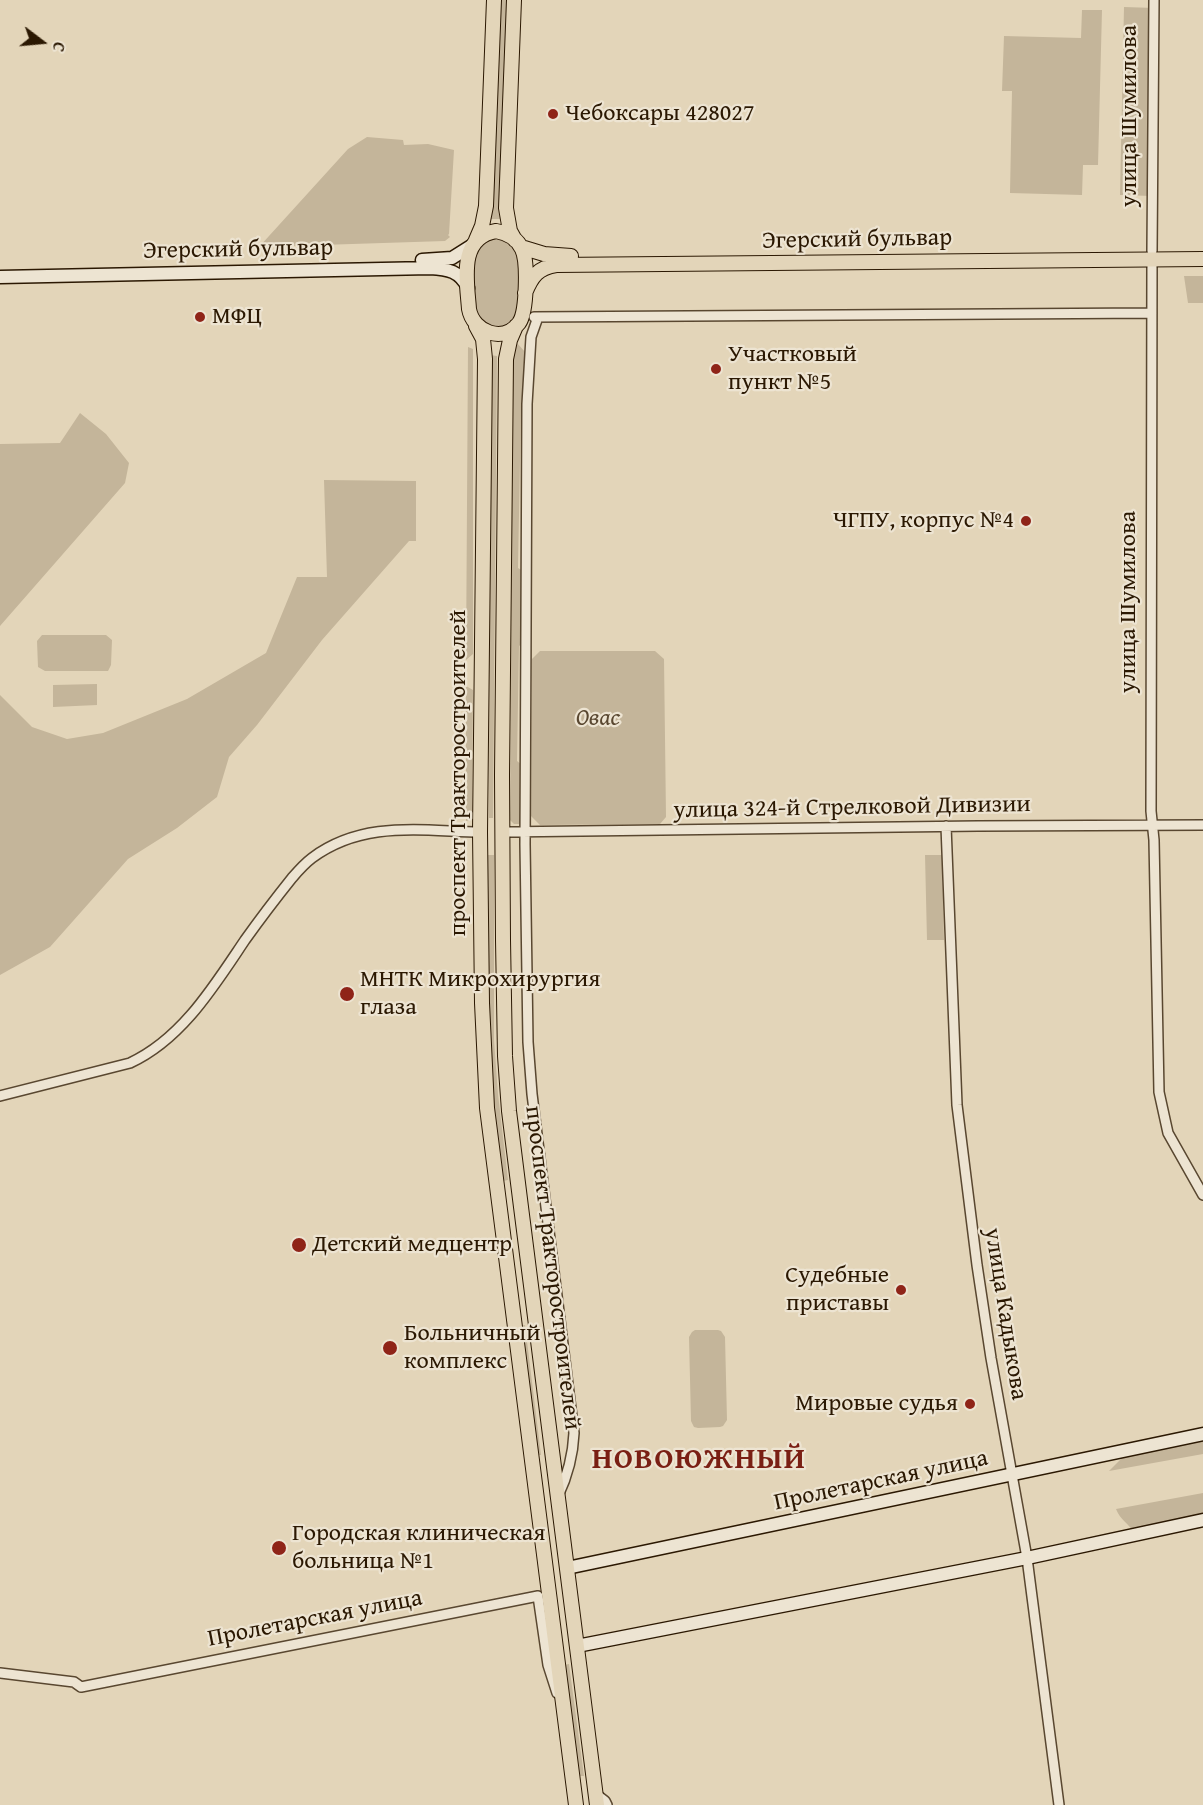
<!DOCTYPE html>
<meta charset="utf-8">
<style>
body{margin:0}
#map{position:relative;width:1203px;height:1805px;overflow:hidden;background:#e3d5b9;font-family:"Gentium Book Plus",serif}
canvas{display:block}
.north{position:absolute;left:12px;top:12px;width:60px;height:60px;-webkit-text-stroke:4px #ede4d2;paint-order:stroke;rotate:106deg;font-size:16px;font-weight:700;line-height:24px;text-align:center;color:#2b1802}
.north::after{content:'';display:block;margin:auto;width:21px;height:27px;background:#2b1802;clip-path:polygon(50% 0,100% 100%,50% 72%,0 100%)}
</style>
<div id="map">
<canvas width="1203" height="1805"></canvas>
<div class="north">С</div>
</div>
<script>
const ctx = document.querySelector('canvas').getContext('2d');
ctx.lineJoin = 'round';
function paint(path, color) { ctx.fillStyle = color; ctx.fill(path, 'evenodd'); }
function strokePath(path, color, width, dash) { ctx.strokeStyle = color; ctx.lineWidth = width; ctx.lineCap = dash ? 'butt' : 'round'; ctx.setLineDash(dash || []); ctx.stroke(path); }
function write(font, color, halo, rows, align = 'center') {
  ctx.font = font + ' "Gentium Book Plus",serif'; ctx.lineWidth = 4.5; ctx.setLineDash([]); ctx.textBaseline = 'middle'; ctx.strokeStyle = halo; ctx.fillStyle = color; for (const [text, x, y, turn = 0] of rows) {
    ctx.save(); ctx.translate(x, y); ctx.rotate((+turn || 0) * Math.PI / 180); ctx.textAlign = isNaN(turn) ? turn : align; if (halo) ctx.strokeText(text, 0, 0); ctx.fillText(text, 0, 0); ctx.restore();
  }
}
const green = new Path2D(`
 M499,0h9l-8,219h-9z
 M1124,7l30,1 -2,188 -32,-1z
 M1082,10h20l-4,155h-15l-1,30 -72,-2 2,-102h-10l2,-55 77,2z
 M367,137l36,3 1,5 24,-1 26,6 -5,84 -1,1 2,2 -5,4 -186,6 89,-98z
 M496,237l14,5 10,15 -1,55 -6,10 -14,7 -19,-6 -7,-15 1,-59 4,-5z
 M1184,276h19v27h-15z
 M517,343l9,10 -2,51 -3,3 -3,161 5,3v72l-4,3 -2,115 5,4v55l-3,4h-5l-4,-4 3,-464z
 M468,347l5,2v305l-7,6z
 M490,355l7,1 -4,462h-4z
 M80,413l26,21 23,29 -4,20 -125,143v-182l60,-1z
 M324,480l92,1v60h-7l-87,99 -65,85 -28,32 -12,40 -40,31 -49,31 -78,88 -50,28v-280l32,32 35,12 36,-6 84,-34 79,-46 31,-76h30z
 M42,635h64l6,5 -1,25 -3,6h-63l-7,-4 -1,-26z
 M540,651h115l9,8 2,158 -6,7 -120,1 -9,-9 1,-157z
 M97,684v21l-44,2v-22z
 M466,686l7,4 -1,130 -6,1z
 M488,855h6v185l4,54 10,86 -5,1 -11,-87 -3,-54z
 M925,855h17l2,85h-17z
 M525,1325l16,130h-4l-17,-129z
 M695,1330h23l3,1 4,6 2,83 -4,6 -3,1 -22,1 -4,-1 -3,-6 -2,-84 3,-5z
 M1203,1434v20l-94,17 22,-22z
 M1203,1493v27l-68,15c-5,-11 -15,-15 -19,-26z
 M569,1664l15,112h-5l-15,-111z`);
const street = new Path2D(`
 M1152,251l2,-251
 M1152,260l-1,551 3,29 5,252 9,41 35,62
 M534,317l618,-4
 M538,317l-7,20 -4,67 -2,440 3,198 4,52 42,339c-1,23 -6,42 -16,63
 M946,826l11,279 20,160 14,93 36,200 32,247
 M502,832l476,-6 225,-1
 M0,1096l130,-33c52,-24 84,-77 115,-123 15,-21 31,-42 47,-62 6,-7 12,-14 20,-20 51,-38 109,-27 168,-26
 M538,1596l10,69 9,28
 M0,1673l74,9 7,5 457,-91
 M596,1794l9,7 2,4`);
const secondary = new Path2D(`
 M422,260l30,-2 19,-12
 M0,277l430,-9c18,1 30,3 38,20
 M567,1568l636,-134
 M577,1646l450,-88 176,-38`);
const primary = new Path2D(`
 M514,0l-8,208 4,23 5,9
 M496,231c11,2 21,7 26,18 6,12 5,63 -3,74 -16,21 -46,9 -50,-14 -2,-28 -11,-72 27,-78z
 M476,240l6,-14 4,-20 8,-206
 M521,247l23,7 27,2
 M525,293c7,-17 13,-25 31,-28l647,-6
 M476,326l7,13 2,20 -5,473 2,171 5,105 89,697
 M516,326l-6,14 -4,19 -4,416 1,165 2,116 4,55 12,96 76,598`);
const markers = [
 [553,114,6,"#8f2418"],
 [200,317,6,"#8f2418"],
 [716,369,6,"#8f2418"],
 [1026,521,6,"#8f2418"],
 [347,994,8,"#8f2418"],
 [299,1245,8,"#8f2418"],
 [901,1290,6,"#8f2418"],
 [390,1348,8,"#8f2418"],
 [970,1404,6,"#8f2418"],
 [279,1548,8,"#8f2418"]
];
const poiNames = [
 ["Чебоксары 428027",565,114],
 ["МФЦ",212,317],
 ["Участковый",728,355],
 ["пункт №5",728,383],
 ["ЧГПУ, корпус №4",1014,521,"right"],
 ["МНТК Микрохирургия",360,980],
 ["глаза",360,1008],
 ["Детский медцентр",312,1245],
 ["Судебные",889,1276,"right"],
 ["приставы",889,1304,"right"],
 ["Больничный",404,1334],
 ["комплекс",404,1362],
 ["Мировые судья",958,1404,"right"],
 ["Городская клиническая",292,1534],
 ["больница №1",292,1562]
];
const streetNames = [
 ["улица Шумилова",1130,116,-90],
 ["Эгерский бульвар",857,240,-1],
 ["Эгерский бульвар",238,250,-1],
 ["улица Шумилова",1129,602,-90],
 ["проспект Тракторостроителей",459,773,-90],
 ["улица 324-й Стрелковой Дивизии",852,808,-1],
 ["проспект Тракторостроителей",552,1268,83],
 ["улица Кадыкова",1005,1314,81],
 ["Пролетарская улица",881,1481,-12],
 ["Пролетарская улица",315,1619,-11]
];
const parkNames = [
 ["Овас",598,719]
];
const districtNames = [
 ["НОВОЮЖНЫЙ",699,1460]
];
paint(green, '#c4b59a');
strokePath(street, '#594730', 12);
strokePath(secondary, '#2b1802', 15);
strokePath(primary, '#2b1802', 16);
strokePath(street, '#ede4d2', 9);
strokePath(secondary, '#ede4d2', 12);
strokePath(primary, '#e3d5b9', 14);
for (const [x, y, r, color] of markers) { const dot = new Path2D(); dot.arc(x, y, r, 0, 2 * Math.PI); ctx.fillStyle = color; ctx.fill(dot); strokePath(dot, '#ede4d2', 2); }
write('24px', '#2b1802', '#ede4d2', poiNames, 'left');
write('24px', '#2b1802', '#ede4d2', streetNames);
write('italic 24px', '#594730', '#ede4d2', parkNames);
ctx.letterSpacing = '1.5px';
write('bold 30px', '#7a1f14', '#ede4d2', districtNames);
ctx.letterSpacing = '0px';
</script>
